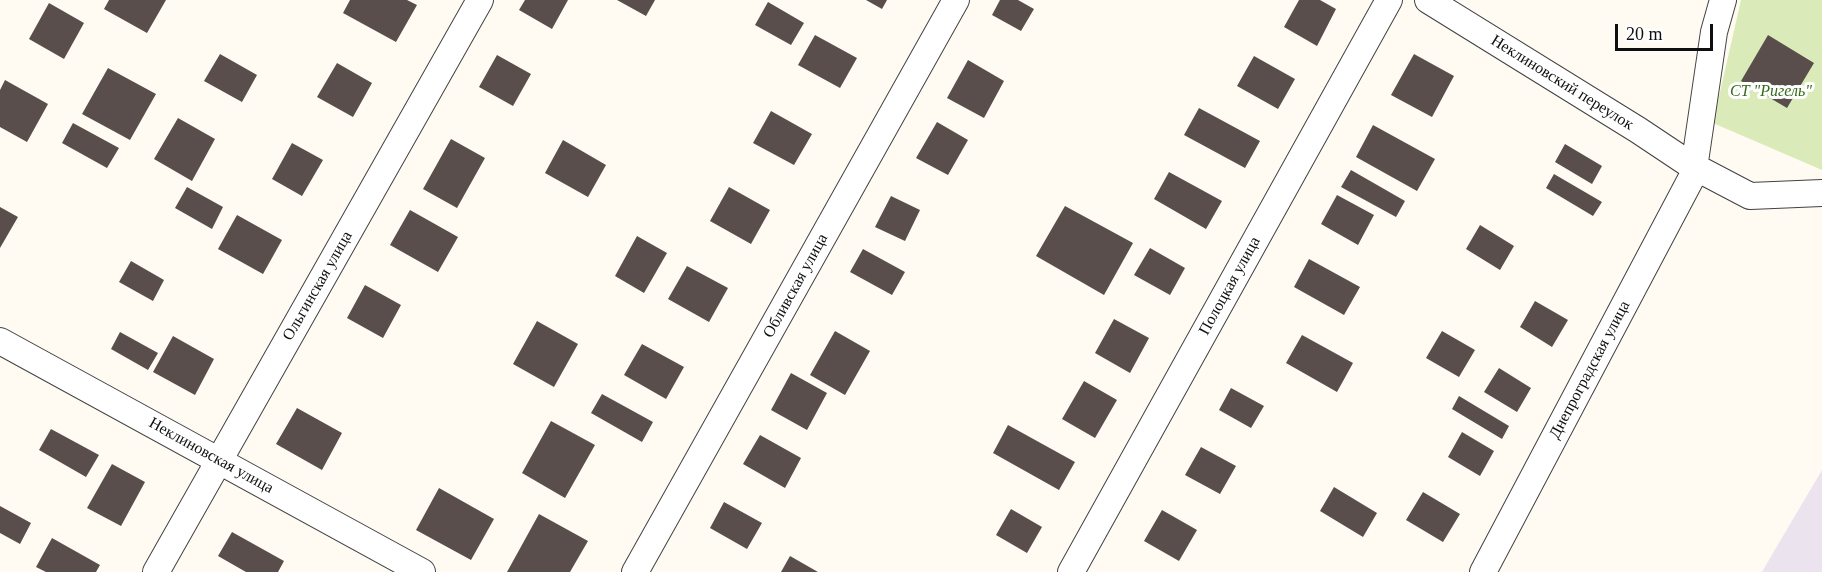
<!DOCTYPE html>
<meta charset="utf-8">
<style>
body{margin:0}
#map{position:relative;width:1822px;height:572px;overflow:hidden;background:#fffaf2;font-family:Georgia,serif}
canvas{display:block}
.scale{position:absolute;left:1615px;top:24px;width:98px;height:27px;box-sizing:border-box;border:3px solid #0f0f0f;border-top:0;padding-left:8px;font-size:18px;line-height:21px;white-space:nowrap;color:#0f0f0f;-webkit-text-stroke:4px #fff;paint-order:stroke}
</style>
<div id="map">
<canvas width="1822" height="572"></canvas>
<div class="scale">20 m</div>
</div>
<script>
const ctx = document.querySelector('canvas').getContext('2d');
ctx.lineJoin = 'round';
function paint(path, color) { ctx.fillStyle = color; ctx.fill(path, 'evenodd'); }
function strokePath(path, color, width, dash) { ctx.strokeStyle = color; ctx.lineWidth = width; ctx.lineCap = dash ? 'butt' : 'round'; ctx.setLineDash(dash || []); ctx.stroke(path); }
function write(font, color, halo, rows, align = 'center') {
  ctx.font = font + ' Georgia,serif'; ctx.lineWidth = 6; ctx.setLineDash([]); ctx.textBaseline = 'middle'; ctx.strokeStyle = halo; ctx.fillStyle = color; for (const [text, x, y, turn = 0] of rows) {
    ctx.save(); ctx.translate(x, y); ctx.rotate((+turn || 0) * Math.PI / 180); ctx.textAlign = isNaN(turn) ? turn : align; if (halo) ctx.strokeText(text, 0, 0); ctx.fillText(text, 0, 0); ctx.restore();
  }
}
const industrial = new Path2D(`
 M1822,470v102h-60l11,-19z`);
const green = new Path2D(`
 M1741,0h81v170l-109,-47z`);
const building = new Path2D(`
 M109,0h57l-19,33 -43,-24z
 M350,0h57l10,5 -21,37 -53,-29z
 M525,0h43l-16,29 -33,-19z
 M617,0h38l-9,16z
 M866,0h21l-5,9z
 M1000,0h18l16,9 -13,22 -29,-16z
 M1299,0h21l16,9 -19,37 -33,-19z
 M768,2l36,21 -13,22 -36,-20z
 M49,3l35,20 -20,36 -35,-20z
 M815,35l42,23 -17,30 -42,-23z
 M1768,35l46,28 -27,45 -46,-27z
 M220,54l37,21 -15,27 -38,-21z
 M1414,54l40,22 -22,41 -41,-22z
 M497,55l34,19 -18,32 -34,-19z
 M1254,56l41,23 -17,30 -41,-23z
 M968,60l36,21 -20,37 -37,-20z
 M337,63l35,20 -19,34 -36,-20z
 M108,68l48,26 -26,46 -48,-26z
 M5,80l43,24 -21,38 -27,-15v-37z
 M1199,108l61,33 -15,27 -61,-33z
 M771,111l41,23 -18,31 -41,-22z
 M178,118l37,21 -23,42 -38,-22z
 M937,122l31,18 -20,35 -32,-17z
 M73,123l46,25 -12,20 -45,-25z
 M1373,125l62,34 -18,32 -61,-34z
 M451,139l34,19 -28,50 -34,-19z
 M563,140l43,25 -18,32 -43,-24z
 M292,143l31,17 -21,36 -30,-17z
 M1565,144l37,22 -10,18 -37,-22z
 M1351,170l54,31 -9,16 -55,-30z
 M1169,172l53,29 -16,28 -52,-30z
 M1554,174l48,28 -9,14 -47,-28z
 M187,187l36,20 -11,22 -37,-21z
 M729,187l41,23 -19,34 -41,-23z
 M1337,195l37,20 -16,30 -37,-21z
 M891,196l29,14 -15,31 -30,-14z
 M1065,206l68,37 -29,52 -68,-39z
 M0,207l18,10 -18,31z
 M410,210l48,27 -20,35 -48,-27z
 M237,215l45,25 -19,34 -45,-25z
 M1480,225l34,21 -14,24 -34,-21z
 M637,236l30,17 -23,40 -29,-17z
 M1150,248l35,20 -15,27 -36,-20z
 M863,249l42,23 -13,23 -42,-23z
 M1309,259l51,28 -16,28 -50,-28z
 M131,261l33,19 -11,21 -34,-19z
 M687,266l41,22 -19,34 -41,-23z
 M365,285l36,20 -18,33 -36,-20z
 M1535,301l33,19 -16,27 -32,-20z
 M1114,319l35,19 -19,35 -35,-20z
 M537,321l41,23 -24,43 -41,-23z
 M835,331l35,20 -25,44 -35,-20z
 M1442,331l33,19 -16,27 -33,-19z
 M120,332l38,21 -10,17 -37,-21z
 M1302,335l51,28 -16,29 -51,-29z
 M173,336l41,23 -19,36 -42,-23z
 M642,344l42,23 -18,32 -42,-24z
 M1499,368l32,20 -14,24 -33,-20z
 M791,373l36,20 -20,37 -36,-20z
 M1084,381l33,19 -22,38 -33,-19z
 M1231,388l33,18 -13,22 -32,-18z
 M602,394l51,28 -11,20 -51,-29z
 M1459,396l50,30 -7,13 -50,-30z
 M297,408l45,25 -20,37 -46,-26z
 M551,421l44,24 -30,53 -43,-25z
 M1008,425l67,37 -16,28 -66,-37z
 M51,429l48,26 -13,22 -47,-27z
 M1462,432l32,19 -14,25 -32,-19z
 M760,435l41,23 -16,30 -42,-24z
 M1201,447l35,19 -16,28 -35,-19z
 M112,464l33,18 -24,44 -34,-18z
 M1334,487l43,26 -14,24 -43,-26z
 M439,488l55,31 -23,41 -55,-30z
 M1423,492l37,22 -17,28 -37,-22z
 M724,502l38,21 -15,26 -37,-21z
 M0,506l31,17 -11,21 -20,-11z
 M1011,509l31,18 -15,26 -31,-18z
 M1162,510l35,20 -18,31 -35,-20z
 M539,514l49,27 -18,31h-63z
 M232,532l52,29 -6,11h-32l-28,-16z
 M52,538l48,27 -4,7h-50l-10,-5z
 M790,556l28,16h-37z`);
const street = new Path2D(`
 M1428,0l210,130 51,34 61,32 72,-3
 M0,341l422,231
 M156,572l324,-572
 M635,572l321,-572
 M1071,572l318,-572
 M1483,572l210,-397 21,-143 9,-32`);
const streetNames = [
 ["Неклиновский переулок",1562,83,32],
 ["Ольгинская улица",318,286,-60],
 ["Обливская улица",796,286,-61],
 ["Полоцкая улица",1230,286,-61],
 ["Днепроградская улица",1590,370,-62],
 ["Неклиновская улица",211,456,29]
];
const parkNames = [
 ["СТ \"Ригель\"",1771,92]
];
paint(industrial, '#ebe4ee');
paint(green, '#daebb9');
paint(building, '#594e4b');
strokePath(street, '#424242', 28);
strokePath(street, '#fff', 26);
write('16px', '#0f0f0f', '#fff', streetNames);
write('italic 16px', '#376a1c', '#fff', parkNames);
</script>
